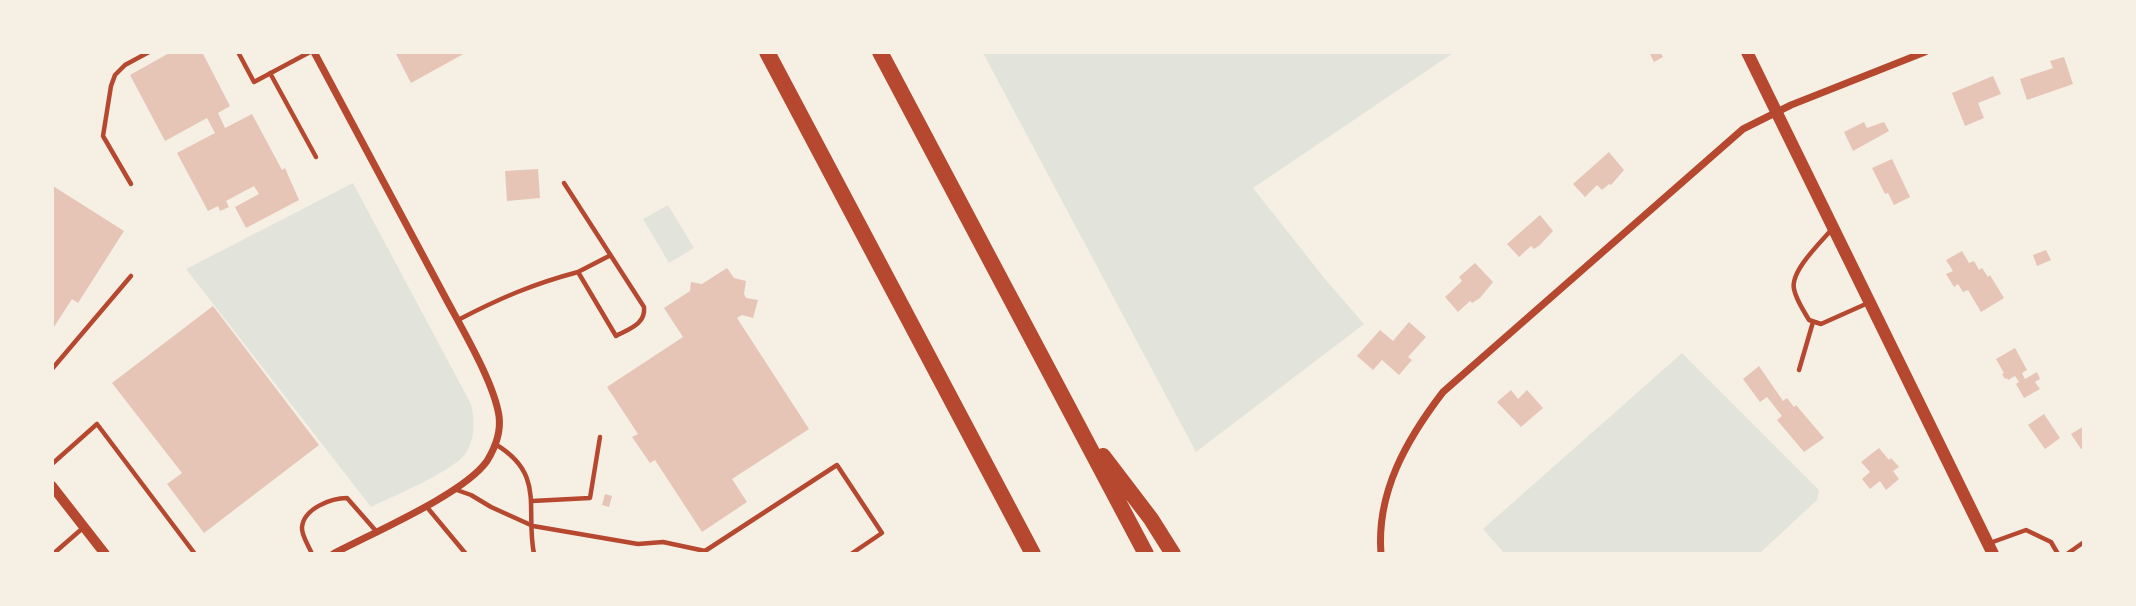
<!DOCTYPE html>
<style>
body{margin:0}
#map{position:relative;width:2136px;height:606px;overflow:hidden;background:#f6efe4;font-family:Arial,sans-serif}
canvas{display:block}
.frame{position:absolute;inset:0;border:54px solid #f6efe4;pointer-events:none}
</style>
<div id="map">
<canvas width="2136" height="606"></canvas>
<div class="frame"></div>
</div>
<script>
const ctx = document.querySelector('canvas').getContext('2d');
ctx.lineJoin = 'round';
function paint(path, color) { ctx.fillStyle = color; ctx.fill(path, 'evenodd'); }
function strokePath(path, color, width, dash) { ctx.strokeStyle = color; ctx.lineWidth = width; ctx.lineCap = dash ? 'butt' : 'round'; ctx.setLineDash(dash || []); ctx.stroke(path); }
const green = new Path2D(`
 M983,53h470l-200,135 72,91 39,45 -168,128z
 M353,183l118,221c4,16 4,35 -5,49 -12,18 -73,43 -95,54l-185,-238z
 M668,205l26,43 -25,15 -26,-44z
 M1682,353l137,137 -2,10 -57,53h-256l-21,-24z`);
const building = new Path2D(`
 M171,52h31l28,54 -12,7 7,15 27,-14 30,56 3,-2 14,32 -53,28 -11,-21 24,-13 -5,-8 -28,15 3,6 -9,4 -2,-5 -10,5 -31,-58 38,-20 -8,-15 -42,23 -35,-66z
 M395,52h72l-56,31z
 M1649,52h11l3,5 -9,5z
 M2064,57l9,27 -46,16 -7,-21 33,-11 -3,-7z
 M1993,76l8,18 -23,9 6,15 -19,8 -13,-33z
 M1864,122l3,6 17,-6 5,9 -36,20 -9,-19z
 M1609,152l15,18 -13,15 -2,-1 -7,6 -5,-5 -12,12 -12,-13z
 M1892,159l18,38 -16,8 -6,-12 -3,1 -13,-26z
 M538,169l2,29 -33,3 -2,-30z
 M53,186l71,45 -46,72 -6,-4 -20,31z
 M1540,215l13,16 -13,14 -6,4 -3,-3 -12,11 -12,-13z
 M2046,250l5,10 -14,6 -4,-11z
 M1962,251l7,12 5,-2 5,9 3,-2 6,9 2,-2 14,23 -23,14 -13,-22 -5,2 -5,-8 -4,3 -8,-13 7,-3 -7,-11z
 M1475,263l18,19 -13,16 -8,5 -2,-2 -12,11 -13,-15 17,-16 -3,-4z
 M727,268l7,10 12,3 -2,13 2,4 12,2 -5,18 -11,-3 -5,3 72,111 -77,50 15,23 -45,30 -47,-72 -5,3 -18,-26 6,-3 -31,-47 76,-50 -19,-29 26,-17 1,-9 11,2z
 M213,306l106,139 -115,88 -37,-49 15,-11 -70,-90z
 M1409,322l17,15 -18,20 4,3 -13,15 -17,-15 -9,10 -16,-14 23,-26 13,11z
 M2015,348l12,22 -5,3 3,6 12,-7 3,7 -5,3 5,7 -16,9 -8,-14 3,-2 -4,-6 -7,4 -1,-2 -2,1 -3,-5 2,-1 -8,-14z
 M1759,366l24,35 4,-3 7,9 2,-2 28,33 -20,14 -27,-32 5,-4 -15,-19 -7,5 -17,-23z
 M1511,390l7,9 9,-9 16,18 -22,19 -24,-25z
 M2044,414l16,24 -15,11 -17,-24z
 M2084,426v22l-3,1 -10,-15z
 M1879,448l10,12 2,-2 8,9 -6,4 6,8 -13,11 -6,-9 -10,8 -8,-10 8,-7 -9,-10z
 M605,494l7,2 -3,11 -7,-2z`);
const service = new Path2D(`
 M238,52l16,30 56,-30
 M270,73l46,84
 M131,184l-28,-48 8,-50 4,-11 10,-10 24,-13
 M1833,228c-12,14 -43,43 -39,61 2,11 10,22 15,31l12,4 47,-21
 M578,272l31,-16
 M458,320c42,-22 75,-36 120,-48l38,64c13,-7 30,-12 28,-29l-80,-124
 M52,369l79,-93
 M1799,370l14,-48
 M495,444c51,30 30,64 39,110
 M52,464l45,-40 98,130
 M454,489l17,6 20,12 42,19 105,18 25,-2 42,9 132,-86 45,68 -31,21
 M532,501l58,-3 10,-61
 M426,506l40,48
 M1990,543l36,-13 25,12 7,12
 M53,554l31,-27
 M312,554c-3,-8 -11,-19 -10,-27 2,-19 30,-29 45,-29l29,33
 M2067,554l17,-12`);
const minor = new Path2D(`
 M314,52c44,81 87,162 130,243 17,32 50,87 55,121 2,15 -4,32 -12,45 -23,33 -115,72 -154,93
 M1381,554c-5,-62 26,-115 62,-162l300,-263 48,-24 134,-53`);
const tertiary = new Path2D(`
 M52,486l53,68`);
const secondary = new Path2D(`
 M1747,52l246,502`);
const motorway = new Path2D(`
 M767,52l266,502
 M880,52l266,502
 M1103,456l48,63 22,35`);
paint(green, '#e2e4dc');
paint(building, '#e6c5b7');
strokePath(service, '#b5482f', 4.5);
strokePath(minor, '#b5482f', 7);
strokePath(tertiary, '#b5482f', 10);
strokePath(secondary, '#b5482f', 12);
strokePath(motorway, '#b5482f', 16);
</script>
